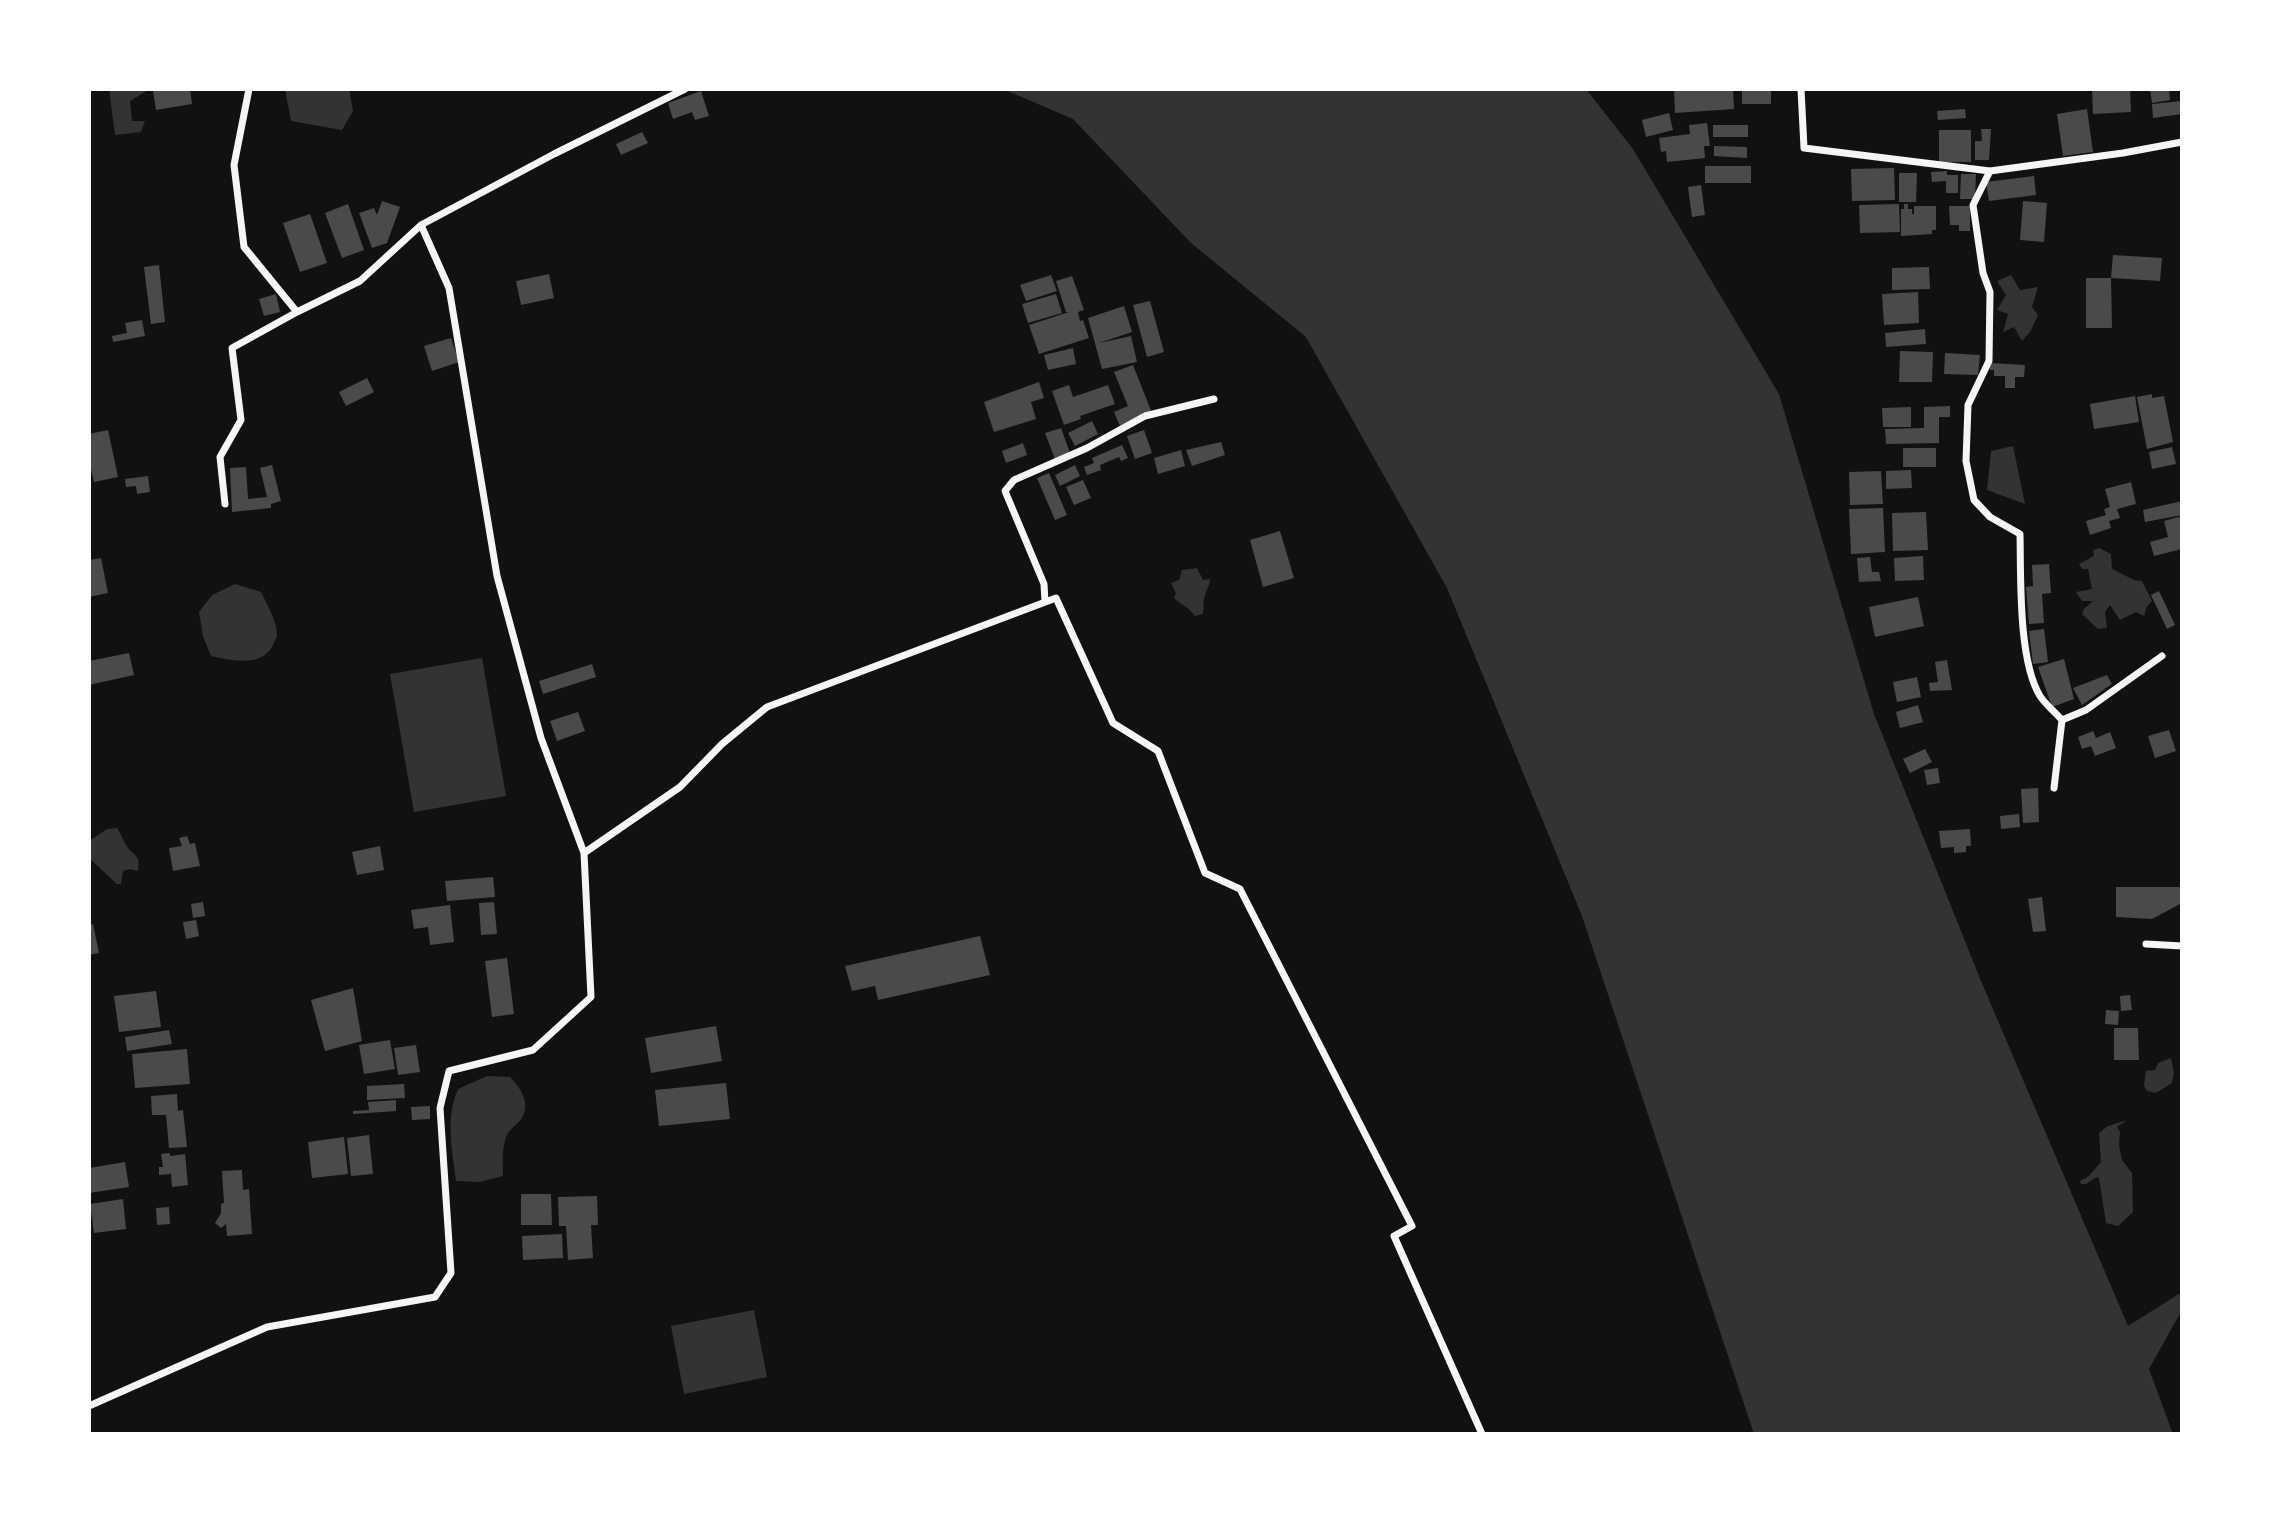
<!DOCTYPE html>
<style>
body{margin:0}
#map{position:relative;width:2271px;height:1523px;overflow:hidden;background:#111;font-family:Raleway,sans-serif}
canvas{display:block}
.frame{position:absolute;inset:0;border:91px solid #fff;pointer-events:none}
</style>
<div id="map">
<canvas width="2271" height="1523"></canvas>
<div class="frame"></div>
</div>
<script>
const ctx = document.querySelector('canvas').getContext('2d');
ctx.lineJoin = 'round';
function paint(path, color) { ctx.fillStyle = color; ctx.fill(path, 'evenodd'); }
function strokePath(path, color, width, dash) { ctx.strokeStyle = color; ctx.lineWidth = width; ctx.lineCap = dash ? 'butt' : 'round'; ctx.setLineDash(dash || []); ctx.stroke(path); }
const water = new Path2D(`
 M109,89h36v3l-15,9 2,20h13l-4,11 -26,3z
 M285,89h64l4,22 -11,19 -51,-9z
 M1003,89h583l47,60 146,245 95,320 107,267 147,345 54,-34v18l-33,59 24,65h-419l-172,-518 -135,-328 -141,-251 -115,-94 -118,-124z
 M2011,275l9,15 18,-3 -6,20 6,8 -8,17 -8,9 -8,-14 -11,5 5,-18 -11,-4 9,-15 -9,-14z
 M2013,446l12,58 -38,-14 4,-39z
 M2099,548l12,6 1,15 22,11 8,1 10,20 -5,5 -3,10 -8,-4 -16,8 -10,-15 -5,7 2,16 -9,1 -16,-15 2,-5 9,-8h-11l-6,-9 16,-3 -4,-20h-6l-3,-5 15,-8 -1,-6z
 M1197,568l6,12 7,-1c0,7 -5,13 -6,20 -1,5 0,10 -1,15l-8,2c-9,-12 -12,-9 -21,-18l2,-5 -5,-10 8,-3 3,-10z
 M235,584l26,8c5,10 17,32 16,43 0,3 -3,7 -4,10 -11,23 -43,15 -62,11l-8,-20 -4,-24 13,-17z
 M482,658l24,138 -92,16 -24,-138z
 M117,828c4,6 6,12 9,17 7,12 15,8 12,26l-8,-2 -7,2 -2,13h-4l-28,-26v-17l18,-12z
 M2171,1058l3,14 -2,11 -16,10 -9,-2 -3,-5 2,-15 9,-1 3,-7z
 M487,1076l23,1c10,10 20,25 13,39 -3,7 -11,11 -15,17 -7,13 -5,29 -5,43l-24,6 -23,-1c-4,-32 -11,-62 2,-92z
 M2127,1120l-10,7 3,5 -1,14 3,14 10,13 1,39 -15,14 -12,-3 -7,-45 -2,-1 -11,7h-5l-1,-3 9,-5 12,-14 -2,-29 9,-7z
 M754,1310l13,67 -83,17 -13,-68z`);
const building = new Path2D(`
 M163,89h27l2,15 -36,6 -3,-19z
 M1674,89h59l1,20 -59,4z
 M1742,89h29v15h-29z
 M2092,89h38l1,23 -38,2z
 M2150,89h19l1,11 -18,3z
 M701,91l8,25 -14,4 -3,-8 -19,7 -5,-16z
 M2182,101v13l-29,4 -1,-14z
 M1965,109l1,9 -28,2 -1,-9z
 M2087,109l6,43 -30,4 -6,-42z
 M1669,113l4,17 -27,7 -4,-17z
 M1707,123l3,23h-6l1,12 -38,4 -1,-11 -5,1 -2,-14 31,-4 -1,-9z
 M1713,125h35v12h-35z
 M1981,129h10l-2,31h-14v-19h7z
 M1939,130h32v32h-32z
 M642,132l6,11 -27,12 -5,-11z
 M1714,146l33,1v11l-33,-2z
 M1705,166h46v17h-46z
 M1894,168l1,32 -43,1 -1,-32z
 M1947,171v4h11v18h-12v-12l-14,1 -1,-10z
 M1899,173h18l-1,29h-17z
 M1961,174h15l-1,25h-15z
 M2034,176l2,19 -47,6 -3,-19z
 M1701,185l4,30 -13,2 -4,-30z
 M382,201l18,6 -13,36 -15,5 -13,-35 15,-5 3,7z
 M2023,201l24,2 -3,39 -24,-2z
 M348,204l16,46 -22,8 -17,-45z
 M1899,204l1,28 -40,1 -1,-28z
 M1904,204h4v5h4v5h2v-8h22v24h-4v4l-31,2v-27h3z
 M1949,206h21v25h-11v-6h-9z
 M310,214l17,49 -27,9 -17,-49z
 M2113,255l49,3 -2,23 -49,-3z
 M159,265l6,57 -14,2 -7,-57z
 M1929,267l1,22 -38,1v-22z
 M549,274l5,24 -33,7 -5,-24z
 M1051,275l6,16 -31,10 -6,-16z
 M1072,276l12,34 -6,2 2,9 3,-1 6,18 -50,16 -10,-29 40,-13h-3l-10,-31z
 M2086,278h25l1,50h-26z
 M1918,292l1,31 -35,2 -2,-31z
 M276,294l4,18 -16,4 -5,-17z
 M1056,294l6,19 -34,10 -6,-19z
 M1150,301l14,51 -17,5 -14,-52z
 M1124,306l8,26 -33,11 32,-7 6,26 -35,7 -14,-51z
 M142,320l3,16 -32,6 -1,-6 15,-3 -2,-10z
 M1925,329l1,15 -40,3 -1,-14z
 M451,338l8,24 -27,9 -8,-25z
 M1073,348l3,16 -28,6 -4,-15z
 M1900,351l33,1 -1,30h-33z
 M1945,353l35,2 -2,20 -34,-1z
 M1990,363l35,2 -1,12h-9v11h-10v-12h-11v-6h-4z
 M1133,365l19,48 -32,13 -6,-14 14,-6 -14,-34z
 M367,378l7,14 -28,14 -7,-14z
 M1039,382l5,16 -13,4 5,17 -42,13 -10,-30z
 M1069,385l4,12 35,-12 7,19 -35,12 1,3 -17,6 -12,-34z
 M2152,394v4l12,-2 9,46 -26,7 -10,-52z
 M2135,396l4,26 -45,7 -4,-25z
 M1950,406v11h-11v26l-53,1 -1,-15 39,-1v-21z
 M1911,407v20h-28l-1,-19z
 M1092,421l6,13 -23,12 -7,-13z
 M1061,428l9,25 -15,6 -10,-26z
 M108,430l10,47 -24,5 -5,-21v-27z
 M1144,430l8,23 -17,6 -8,-23z
 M1221,442l4,13 -33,11 -6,-16z
 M1023,443l4,12 -21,8 -4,-12z
 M1122,445l6,13 -7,3 -2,-4 -19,8 1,5 -14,5 -3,-8 10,-4 -2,-5z
 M2172,447l4,17 -24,5 -3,-17z
 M1903,448h33v19h-33z
 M1181,450l4,16 -27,8 -4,-16z
 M272,465l9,36 -10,3v4l-39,4 -2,-44 16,-1 2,32 19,-2 -7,-29z
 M1075,465l5,11 -20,10 -5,-11z
 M1911,470l1,18 -26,1v-18z
 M1881,471l2,33 -33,1 -1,-33z
 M1049,473l18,42 -12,5 -18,-42z
 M148,476l2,16 -13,2 -1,-8 -10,1 -1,-8z
 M1083,480l8,18 -17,7 -8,-18z
 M2131,482l5,22 -19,5 3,9 -11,3 2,7 -21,7 -4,-14 20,-6 -2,-6 6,-2 -5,-18z
 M2182,501v14l-37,7 -2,-12z
 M1883,508l2,44 -34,2 -2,-45z
 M1926,512l2,38 -35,1 -1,-38z
 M2182,516v33l-28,7 -4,-14 18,-5 -4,-16z
 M1280,531l14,47 -31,9 -13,-47z
 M1923,556l1,24 -29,1 -1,-23z
 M1870,557l2,15h7l2,9 -22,1 -2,-24z
 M101,558l7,35 -19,4v-37z
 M2049,564l2,29 -9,1 2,29 -15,1 -3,-37 7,-1 -1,-21z
 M2159,591l16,34 -8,4 -16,-34z
 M1918,597l6,29 -49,11 -6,-30z
 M2044,629l4,33 -15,2 -4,-33z
 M129,653l5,22 -45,10v-24z
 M2064,659l10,40 -22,8 -14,-40z
 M1947,660l5,30 -22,1 -1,-8 9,-1 -3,-20z
 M592,664l4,13 -53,17 -4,-13z
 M2107,675l5,9 -30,21 -9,-17z
 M1917,677l4,20 -24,5 -4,-20z
 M1918,705l5,17 -23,6 -4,-16z
 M578,712l7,19 -28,10 -7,-20z
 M2169,730l7,21 -21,7 -7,-22z
 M2093,731l3,7 14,-6 6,16 -21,8 -4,-10 -9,3 -4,-12z
 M1925,749l7,13 -22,11 -7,-14z
 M1938,768l2,15 -13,2 -3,-15z
 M2038,788l1,34 -16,1 -2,-34z
 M2019,814l1,13 -19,2 -1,-13z
 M1970,829l1,17h-5v6l-12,1v-6l-13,1 -2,-17z
 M187,836l3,8 5,-1 5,23 -27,5 -4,-23 13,-2 -3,-8z
 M380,846l4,24 -27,5 -5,-23z
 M493,877l2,20 -48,4 -2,-20z
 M2116,887h66v16l-30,16 -36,-2z
 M2042,897l4,34 -13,1 -5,-33z
 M203,902l2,14 -12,2 -2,-14z
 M494,902l3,32 -16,1 -2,-32z
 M450,905l4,37 -24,3 -2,-18 -14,2 -3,-19z
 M196,920l3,16 -13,3 -3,-17z
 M93,924l6,29 -10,2v-30z
 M980,936l10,39 -112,25 -3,-14 -23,5 -7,-25z
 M507,958l7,56 -22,3 -7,-56z
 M353,988l9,53 -37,10 -14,-51z
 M156,991l5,36 -42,5 -5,-36z
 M2130,995l2,15 -11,1 -1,-15z
 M2106,1010l13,1 -1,14 -13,-1z
 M716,1026l6,35 -71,12 -6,-35z
 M2114,1028h24l1,32h-25z
 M169,1030l3,14 -45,7 -2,-14z
 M390,1040l5,29 -31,5 -5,-29z
 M416,1045l4,27 -22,3 -4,-27z
 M187,1049l3,35 -55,4 -3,-34z
 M726,1083l4,36 -71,7 -4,-36z
 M404,1084l1,14 -38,2v-14z
 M177,1094l1,17 5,-1 4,37 -18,1 -3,-33h-14l-1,-19z
 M396,1100v11l-43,3v-3l16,-1 -1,-8z
 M430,1106v13l-18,1 -1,-13z
 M369,1135l4,39 -22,2 -4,-38z
 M344,1137l4,37 -36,4 -4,-36z
 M170,1153v3l15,-2 3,31 -16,2 -1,-13 -12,1v-8h4l-2,-13z
 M125,1162l4,25 -40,6v-25z
 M242,1170l1,20 6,-1 3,45 -25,2 -1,-12 -5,4 -6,-5 6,-10v-9l3,-1 -2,-32z
 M521,1194h30l1,31h-31z
 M597,1196l1,29h-7l2,33 -25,2 -2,-34h-7l-1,-29z
 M123,1199l3,30 -32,4 -4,-29z
 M169,1207l1,17 -13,1 -1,-17z
 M562,1234l1,24 -40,2 -1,-24z`);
const minor = new Path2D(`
 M249,89l-15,76 10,82 53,65
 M1801,89l3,59 186,23 133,-18 59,-11
 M1990,171l-17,34 10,68 7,19 -1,69 -21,44 -2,56 8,39 16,17 30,17c1,42 -2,126 20,162 5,8 15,16 22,24l-8,68
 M421,225l133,-71 131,-65
 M225,504l-5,-47 21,-37 -9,-72 65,-36 63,-31 61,-56 28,63 48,288 44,162 43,115
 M1045,602l-1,-18 -39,-93 9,-11 73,-32 58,-32 69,-17
 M2062,720l24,-10 76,-54
 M2146,944l36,2
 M89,1406l178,-79 168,-30 16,-24 -11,-165 9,-37 84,-21 58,-53 -7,-144 96,-66 42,-43 45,-37 289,-109 57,125 45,28 47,122 35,16 172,337 -18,10 88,198`);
paint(water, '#333');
paint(building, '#4a4a4a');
strokePath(minor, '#f5f5f5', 7);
</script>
